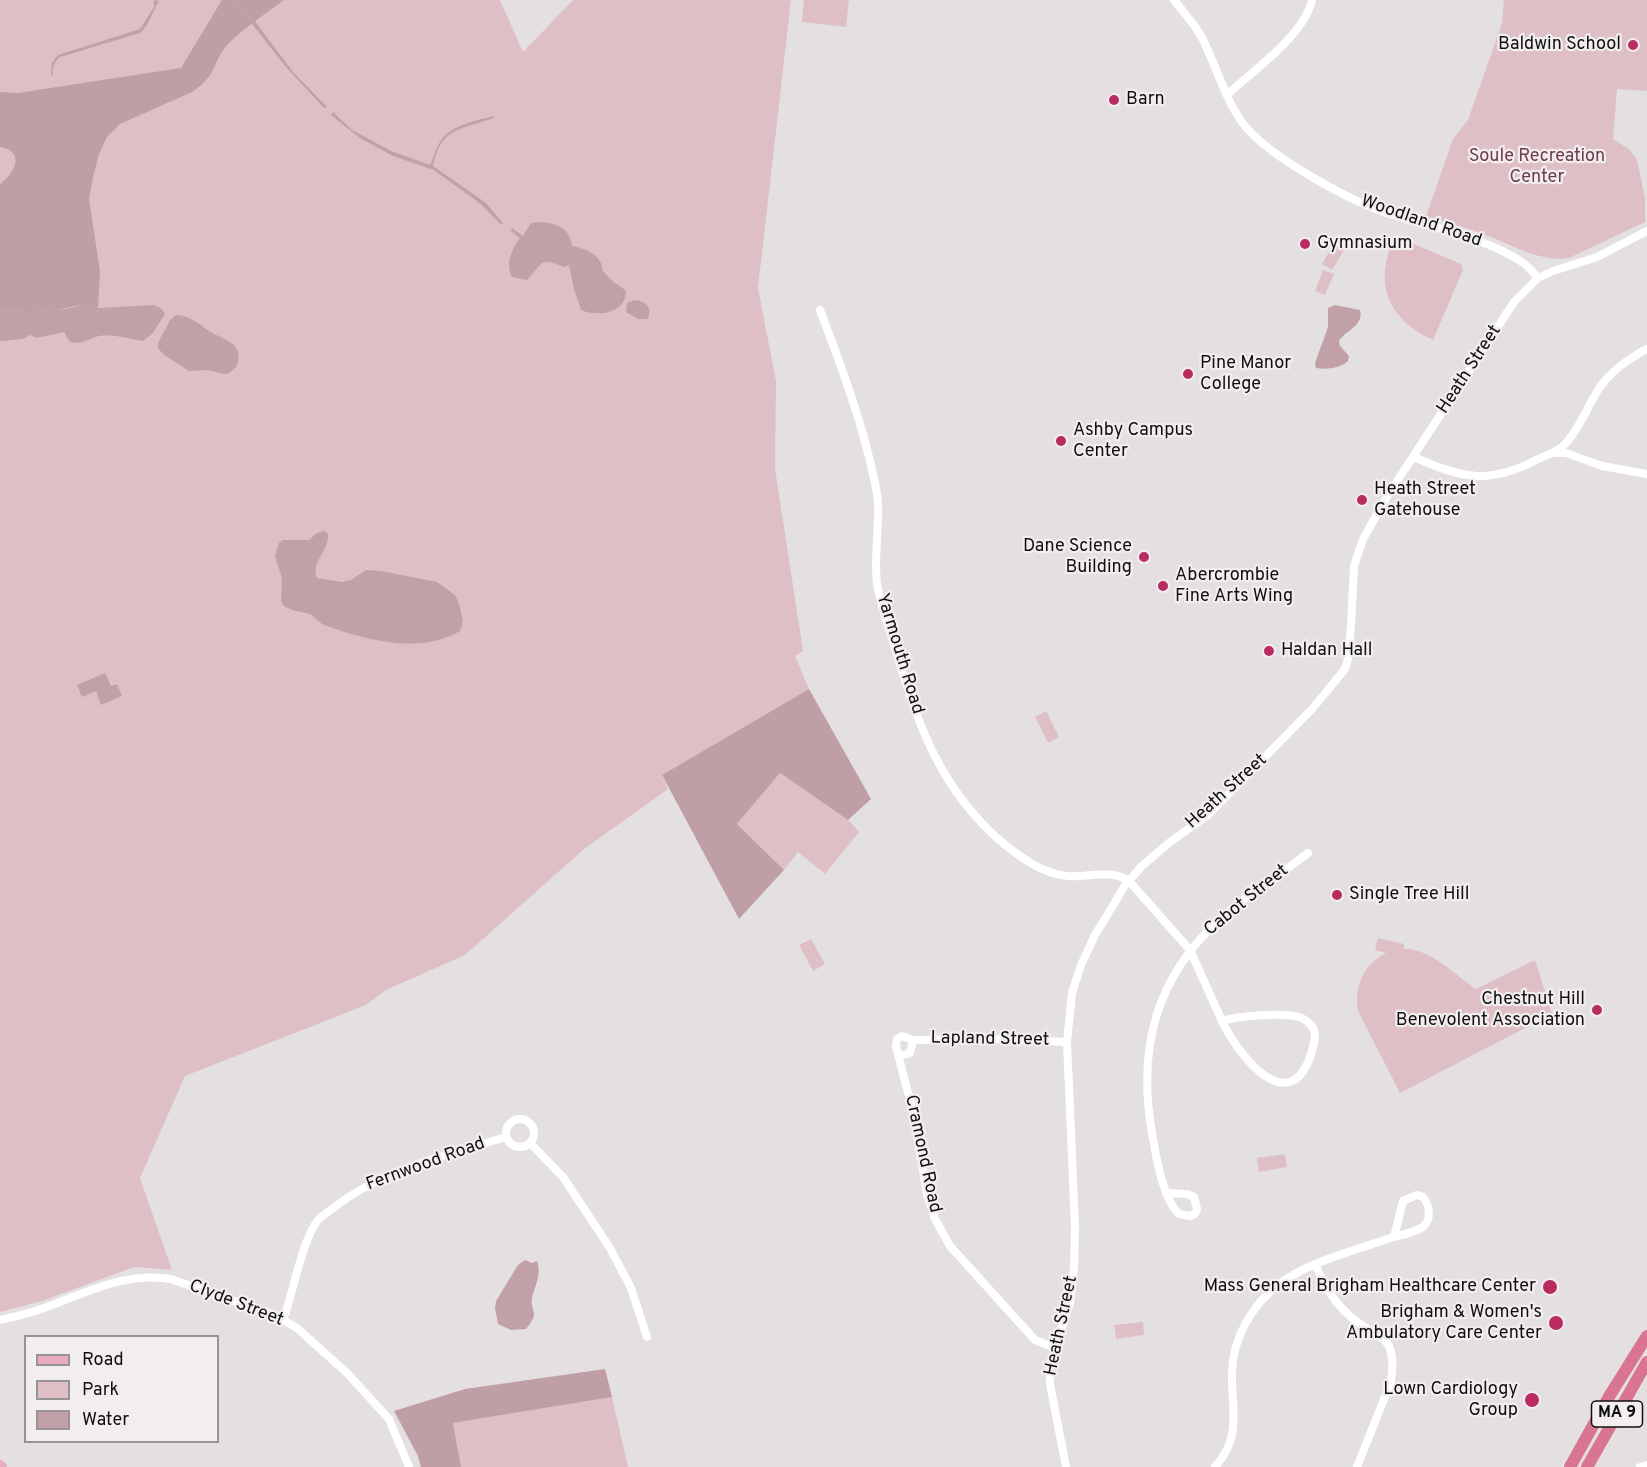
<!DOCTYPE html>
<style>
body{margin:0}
#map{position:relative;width:1647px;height:1467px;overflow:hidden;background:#e4e0e1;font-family:Overpass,sans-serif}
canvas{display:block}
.legend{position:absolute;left:24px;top:1335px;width:195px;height:108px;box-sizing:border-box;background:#f2edee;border:2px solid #989495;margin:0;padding:8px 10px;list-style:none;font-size:18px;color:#100f0f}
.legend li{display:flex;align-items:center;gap:12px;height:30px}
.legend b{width:30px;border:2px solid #989495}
</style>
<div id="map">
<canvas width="1647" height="1467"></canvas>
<ul class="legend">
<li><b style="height:8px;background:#e8acbd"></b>Road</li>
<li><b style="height:16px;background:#debfc6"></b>Park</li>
<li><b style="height:16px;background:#c2a0a8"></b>Water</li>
</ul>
</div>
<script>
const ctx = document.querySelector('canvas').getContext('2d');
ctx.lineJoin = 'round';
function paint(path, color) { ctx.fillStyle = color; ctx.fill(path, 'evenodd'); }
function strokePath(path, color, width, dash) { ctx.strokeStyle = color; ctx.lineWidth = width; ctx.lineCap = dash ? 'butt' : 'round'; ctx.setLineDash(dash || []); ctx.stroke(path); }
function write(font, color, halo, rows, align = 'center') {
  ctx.font = font + ' Overpass,sans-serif'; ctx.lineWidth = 4.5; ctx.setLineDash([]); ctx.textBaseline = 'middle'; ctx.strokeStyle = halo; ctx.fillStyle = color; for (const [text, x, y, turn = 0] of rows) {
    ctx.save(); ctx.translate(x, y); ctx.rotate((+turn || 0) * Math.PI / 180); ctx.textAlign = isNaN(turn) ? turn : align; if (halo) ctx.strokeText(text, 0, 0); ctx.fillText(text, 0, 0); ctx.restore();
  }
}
const green = new Path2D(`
 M0,0h500l23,52 50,-52h218l-33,288 18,93 -1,88 28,182 -8,5 14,33 -147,86 6,14 -84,60 -119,106 -79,35 -20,15 -181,71 -45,102 32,92 -38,-3 -92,34 -42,11z
 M804,0h45l-3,27 -44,-5z
 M1504,0h143v91l-30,-2 -4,50 16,10 8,11 8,38v24l-76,36c-30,4 -54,-12 -81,-22 -20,-8 -42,-14 -62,-20l27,-77 15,-19 34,-97z
 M1395,236l66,28 2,6 -30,70c-46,-21 -60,-57 -38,-104z
 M1334,244l10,6 -12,20 -10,-6z
 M1323,270l11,4 -9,21 -10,-4z
 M1046,711l13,26 -11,6 -13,-26z
 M780,773l68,47 11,12 -34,42 -27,-22 -14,18 -47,-46z
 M1378,938l26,6v5c24,-2 53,27 72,40l59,-29 17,54 -152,79 -42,-82c-4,-25 5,-46 28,-58l-11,-3z
 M811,939l14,25 -12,7 -14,-26z
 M1285,1154l2,13 -28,5 -2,-14z
 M1143,1322l1,13 -28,4 -2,-14z
 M612,1397l16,70h-167l-8,-44z`);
const forest = new Path2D(`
 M222,0h62c-17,13 -41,28 -56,44 -16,18 -10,31 -36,48l-72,32 -13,13 -8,17 -6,23 -4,22 11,72 -2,37 -18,-3 -23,5 -33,1 -24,-2v-125c15,-11 26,-33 0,-37v-55l18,1 163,-25z
 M809,689l62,110 -23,21 -68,-47 -43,51 47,46 -45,49 -77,-144z
 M605,1369l7,28 -159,26 8,44h-40l-3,-11 -24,-45 71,-22z`);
const water = new Path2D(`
 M154,0l5,1c-6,9 -10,25 -19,32l-80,24c-6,4 -8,12 -7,18h-2l1,-12 6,-8 82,-26 14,-22z
 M239,0l54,72 34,35 -3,1 -38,-41 -52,-66z
 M333,112l19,18 39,21 39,14c4,-9 6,-18 12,-26 10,-14 36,-19 52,-23v2c-31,11 -54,9 -61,48l53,37 17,20 -2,2 -19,-20 -48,-35 -41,-14 -33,-18 -29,-23z
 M541,222c17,1 29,7 31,24 10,2 24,6 29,17 1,3 1,7 3,9 5,8 15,13 22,19 0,23 -29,26 -45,19l-7,-21 -5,-24 -5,2c-25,-11 -21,-4 -37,13l-15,-3c-7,-14 0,-28 8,-39l-9,-7 1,-3 11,8 8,-13z
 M634,300c11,1 19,7 14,19h-10l-12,-7 1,-9z
 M80,305l18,3 55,-3 8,3 4,6 -13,20 -9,7c-13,-2 -32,-8 -44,-5 -12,3 -16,9 -29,6l-6,-10 -27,6 -7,-3 -7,4 -23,2v-32l24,2 19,-4c10,6 27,2 37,-2z
 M1335,305l25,5c4,16 -13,19 -21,31l1,5 9,10 -1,5c-7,7 -22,9 -32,7l-1,-5 13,-36v-19z
 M176,315c13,0 23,9 33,16 14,9 38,12 27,36l-7,6 -5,1 -17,-4 -18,1 -25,-16 -6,-7v-5l12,-23z
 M325,531l3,3c2,15 -18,29 -11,44l25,4 9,-2 15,-10 15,1 56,11 18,13 4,9 4,17 -3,10c-39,23 -90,10 -130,-4l-8,-3 -12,-10 -18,-4 -8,-4 -3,-5 1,-23 -7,-22 4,-13 4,-3h26l8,-7z
 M105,673l6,13 6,-2 5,12 -21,9 -5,-14 -14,6 -5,-12z
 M525,1260l7,3 5,-2c5,14 -2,24 -5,37 -2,15 9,13 -6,31l-15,1 -13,-6 -3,-16 1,-7 22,-36z`);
const minor = new Path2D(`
 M1174,0l20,25 7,11c15,28 25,67 44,90 26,32 108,77 148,89 41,13 93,23 129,47 6,4 11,10 16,16
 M1227,95c26,-25 77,-59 85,-95
 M820,310c22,58 44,117 56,178 6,31 -3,63 1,95 3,22 12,44 18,65 22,76 46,143 109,196 19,15 38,29 63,32 21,2 44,-8 62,5l61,69 32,71c15,-5 62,-9 77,-4 6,2 11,6 14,11 4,7 1,15 -1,23 -21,71 -73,6 -90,-30
 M1556,453h10l36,13 45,8
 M1414,457c46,21 75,28 122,3 18,-9 24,-7 37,-26 21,-31 20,-49 54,-73 7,-4 13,-9 20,-12
 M899,1056l11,-3 3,-13
 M506 1133a14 14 0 1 1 28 0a14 14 0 1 1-28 0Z
 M530,1143l33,34 47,71 21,40 16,49
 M1168,1193l19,1 7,3 3,12 -2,5 -5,2 -11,-2c-17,-17 -23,-58 -27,-81 -15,-85 4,-156 69,-215 27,-24 59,-43 87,-65
 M1316,1266c9,23 24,44 44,58 8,6 21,11 27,19 7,9 6,31 3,41l-33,83
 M0,1320c13,-3 28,-6 41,-11 43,-15 83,-38 130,-30l103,36 23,13 50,45 42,46 20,48
 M283,1320c10,-26 19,-80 35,-100 4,-4 10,-8 14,-11 49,-39 115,-54 174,-72
 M1055,1348l-20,-8 -85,-94 -15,-27 -8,-25 -14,-82 -17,-65 1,-8 5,-3 11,4 88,-1 66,3
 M1066,1467l-16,-83v-20l20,-61 4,-34 1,-42 -8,-185 5,-49 9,-28 14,-30 19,-31 11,-19 17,-19 28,-24 38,-27 105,-107 32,-39 3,-10 3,-34 3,-59 9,-27 25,-44 126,-193 24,-24 15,-7 44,-14 50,-26
 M1215,1467c28,-32 16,-57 17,-95 1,-35 21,-69 49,-89 27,-21 76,-33 109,-45 11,-3 25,-5 34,-12 8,-8 5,-22 -1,-29l-6,-2 -14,6 -9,36
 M1640,1467l7,-2`);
const major = new Path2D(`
 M0,1465l2,2`);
const highway = new Path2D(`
 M1570,1467l40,-72 37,-59
 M1587,1467l60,-105`);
const markers = [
 [1633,45,6,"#b82c62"],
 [1114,100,6,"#b82c62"],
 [1305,244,6,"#b82c62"],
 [1188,374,6,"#b82c62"],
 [1061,441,6,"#b82c62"],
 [1362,500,6,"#b82c62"],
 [1144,557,6,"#b82c62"],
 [1163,586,6,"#b82c62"],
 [1269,651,6,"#b82c62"],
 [1337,895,6,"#b82c62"],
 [1597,1010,6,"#b82c62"],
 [1550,1287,8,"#b82c62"],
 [1556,1323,8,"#b82c62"],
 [1532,1400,8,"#b82c62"]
];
const shields = [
 [1617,1414,51]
];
const shieldNames = [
 ["MA 9",1617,1414]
];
const poiNames = [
 ["Baldwin School",1621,45,"right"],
 ["Barn",1126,100],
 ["Gymnasium",1317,244],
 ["Pine Manor",1200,364],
 ["College",1200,385],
 ["Ashby Campus",1073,431],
 ["Center",1073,452],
 ["Heath Street",1374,490],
 ["Gatehouse",1374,511],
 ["Dane Science",1132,547,"right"],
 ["Building",1132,568,"right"],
 ["Abercrombie",1175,576],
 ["Fine Arts Wing",1175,597],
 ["Haldan Hall",1281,651],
 ["Single Tree Hill",1349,895],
 ["Chestnut Hill",1585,1000,"right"],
 ["Benevolent Association",1585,1021,"right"],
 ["Mass General Brigham Healthcare Center",1536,1287,"right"],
 ["Brigham & Women's",1542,1313,"right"],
 ["Ambulatory Care Center",1542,1334,"right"],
 ["Lown Cardiology",1518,1390,"right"],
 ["Group",1518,1411,"right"]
];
const parkNames = [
 ["Soule Recreation",1537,157],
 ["Center",1537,178]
];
const streetNames = [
 ["Woodland Road",1421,222,19],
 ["Heath Street",1470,370,-57],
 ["Yarmouth Road",899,654,73],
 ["Heath Street",1227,792,-42],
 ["Cabot Street",1247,901,-39],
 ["Lapland Street",990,1040,1],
 ["Cramond Road",922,1154,78],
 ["Fernwood Road",426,1165,-20],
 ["Clyde Street",236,1304,21],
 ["Heath Street",1062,1326,-78]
];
paint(green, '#debfc6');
paint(forest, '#bf9ea5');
paint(water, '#c2a0a8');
strokePath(minor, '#fff', 8);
strokePath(major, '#e8acbd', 10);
strokePath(highway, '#d97491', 12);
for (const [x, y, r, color] of markers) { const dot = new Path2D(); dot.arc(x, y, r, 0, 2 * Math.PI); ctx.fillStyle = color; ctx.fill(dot); strokePath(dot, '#f2edee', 2); }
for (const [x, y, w] of shields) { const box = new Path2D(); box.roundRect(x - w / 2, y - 13, w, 26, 4.5); ctx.fillStyle = '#f2edee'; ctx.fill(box); strokePath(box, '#100f0f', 1.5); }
write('bold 16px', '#100f0f', null, shieldNames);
write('18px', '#100f0f', '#f2edee', poiNames, 'left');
write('18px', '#6e3c4a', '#f2edee', parkNames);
write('18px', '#100f0f', '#f2edee', streetNames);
</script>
